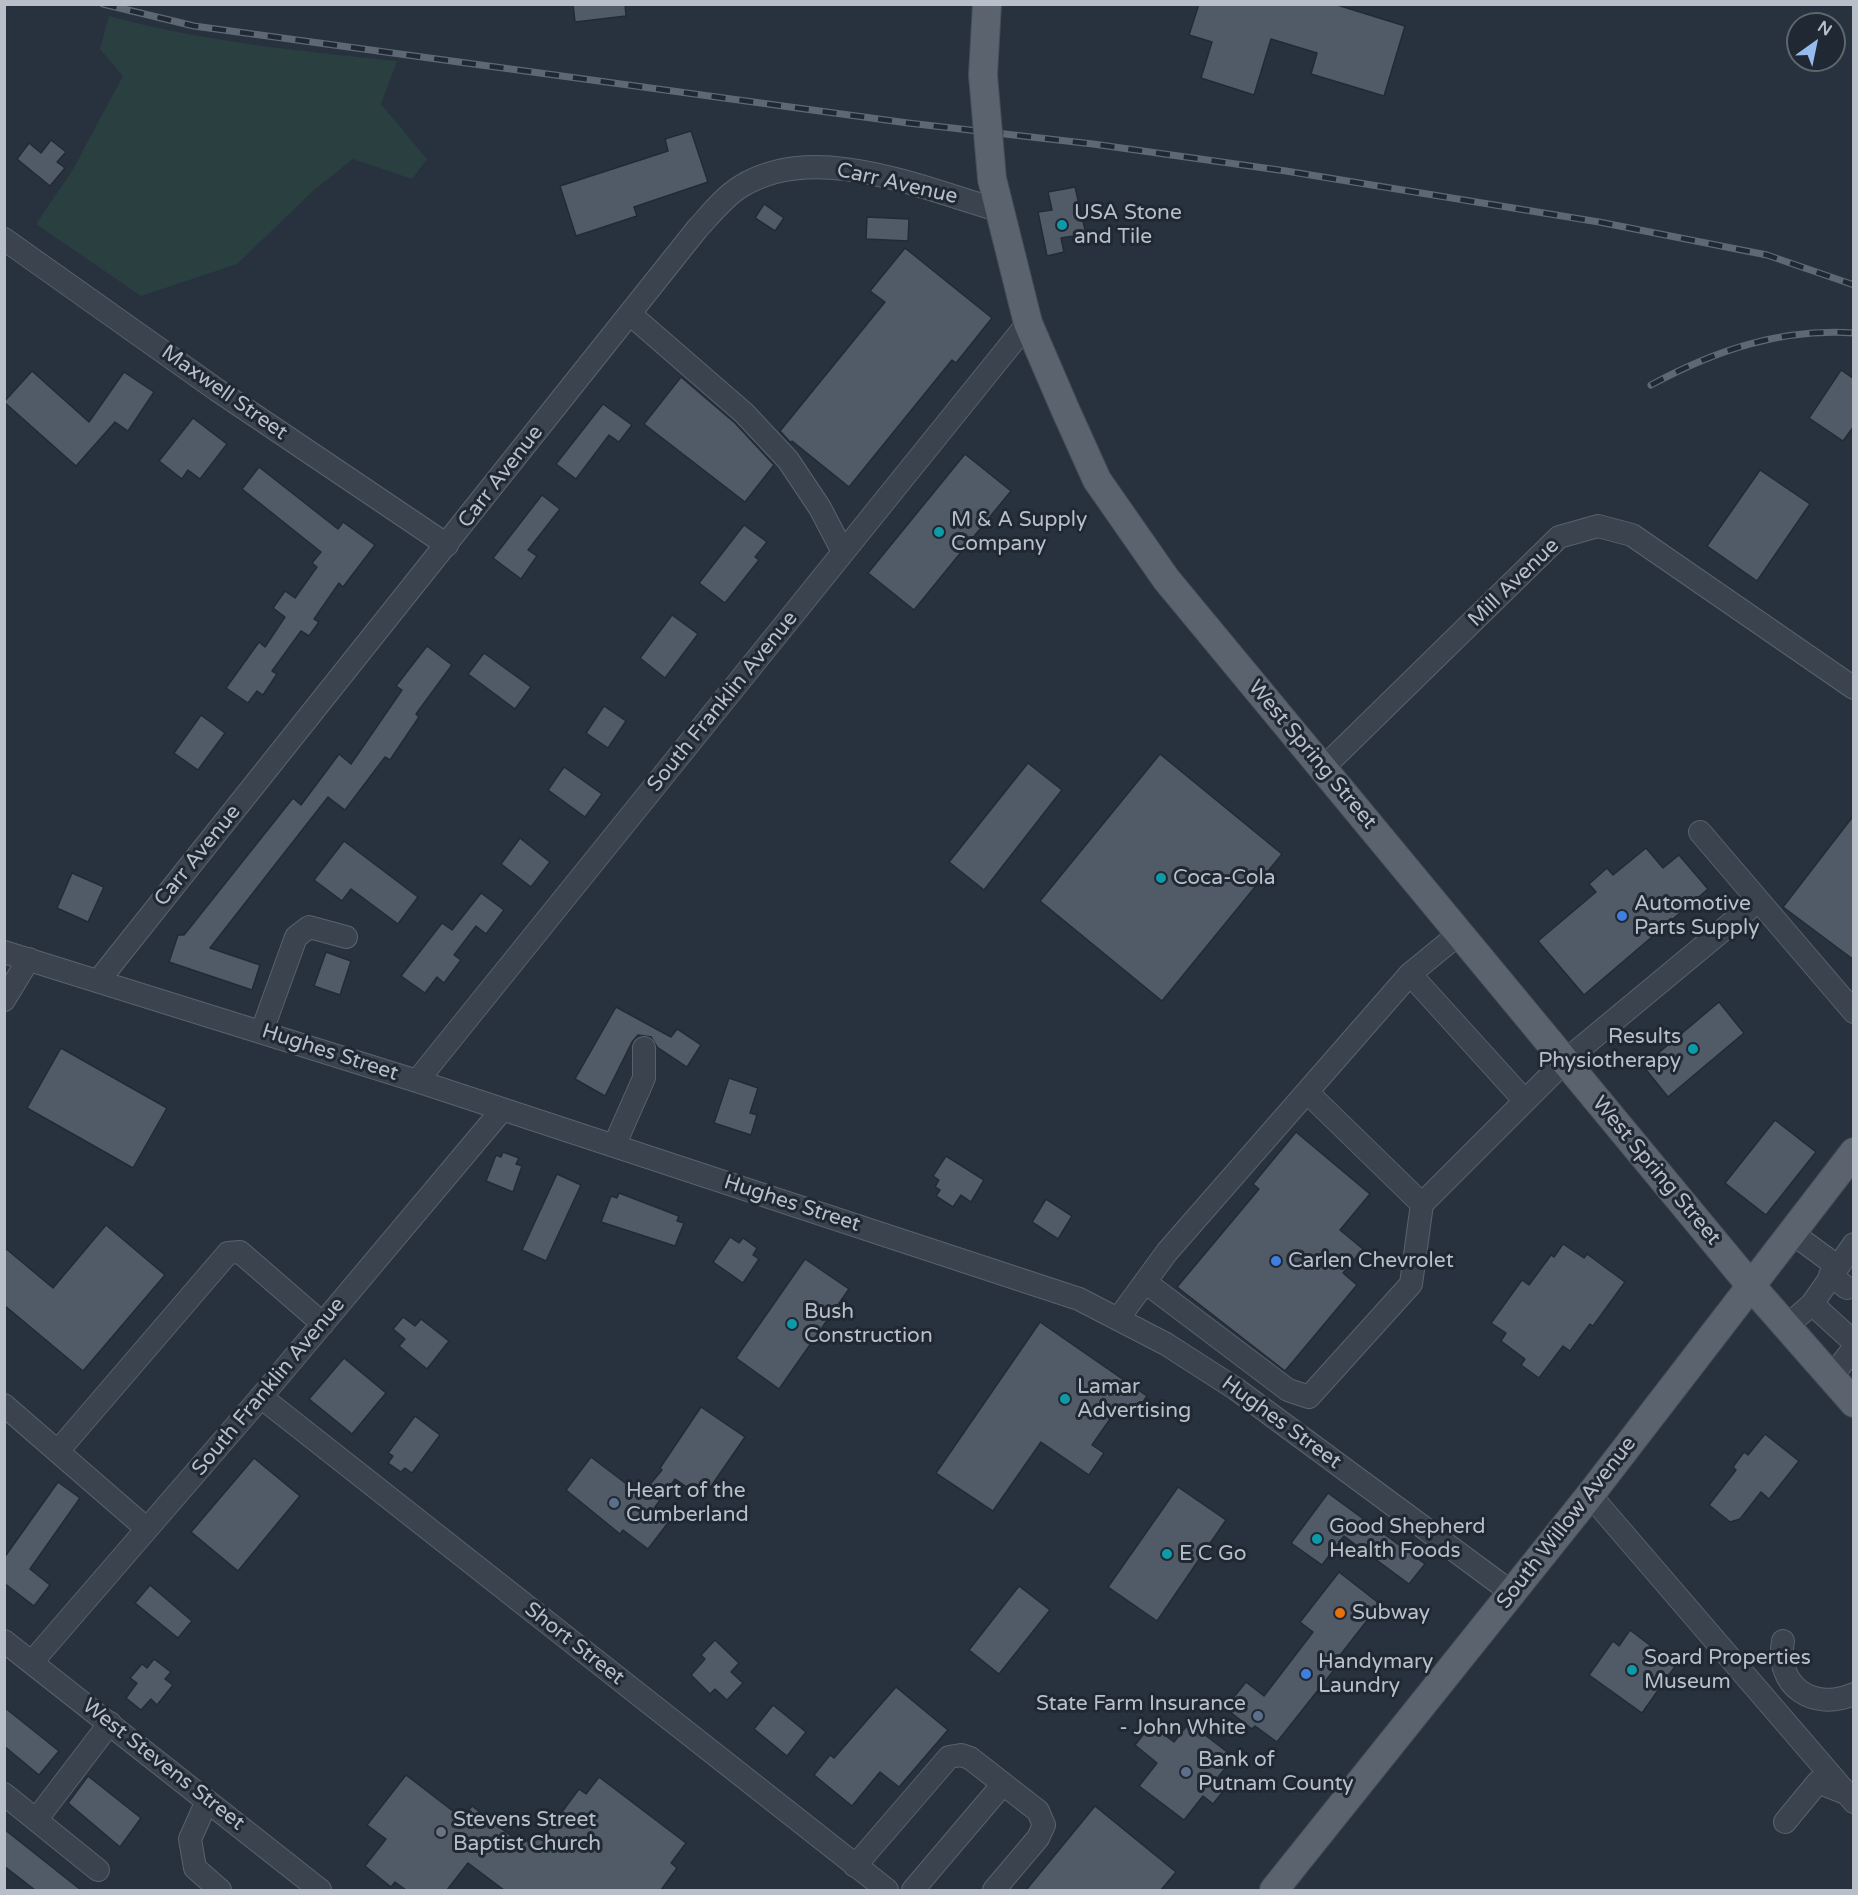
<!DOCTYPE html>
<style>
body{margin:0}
#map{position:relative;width:1858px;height:1895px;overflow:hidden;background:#28323e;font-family:"Varela Round",sans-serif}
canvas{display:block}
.frame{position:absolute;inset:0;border:6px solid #b8bfc9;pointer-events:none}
.north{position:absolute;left:1786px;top:12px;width:60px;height:60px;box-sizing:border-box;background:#202933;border:2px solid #5d656f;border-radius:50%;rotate:33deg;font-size:16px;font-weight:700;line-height:24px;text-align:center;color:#b8bfc9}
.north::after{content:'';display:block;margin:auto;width:21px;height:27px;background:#96bbef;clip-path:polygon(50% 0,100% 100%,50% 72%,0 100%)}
</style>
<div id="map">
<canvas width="1858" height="1895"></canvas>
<div class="frame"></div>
<div class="north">N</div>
</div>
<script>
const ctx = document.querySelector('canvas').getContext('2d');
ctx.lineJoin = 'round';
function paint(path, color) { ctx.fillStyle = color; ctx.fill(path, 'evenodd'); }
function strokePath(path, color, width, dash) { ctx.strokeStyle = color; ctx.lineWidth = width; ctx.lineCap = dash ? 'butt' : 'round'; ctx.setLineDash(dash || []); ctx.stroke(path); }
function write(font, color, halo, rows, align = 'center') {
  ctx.font = font + ' "Varela Round",sans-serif'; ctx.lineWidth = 6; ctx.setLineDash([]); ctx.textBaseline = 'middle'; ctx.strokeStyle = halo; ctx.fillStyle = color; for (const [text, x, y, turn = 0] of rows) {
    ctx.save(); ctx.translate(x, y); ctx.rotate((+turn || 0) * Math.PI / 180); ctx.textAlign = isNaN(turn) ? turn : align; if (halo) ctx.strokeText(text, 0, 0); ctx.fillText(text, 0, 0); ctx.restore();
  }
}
const green = new Path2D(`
 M109,16c95,26 191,35 288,45l-16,43 46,55 -15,20 -59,-20 -39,31 -77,74 -96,32 -105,-72 36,-53 51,-95 -23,-27z`);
const building = new Path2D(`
 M573,4h52l1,12 -51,6z
 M1199,4h135l71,22 -21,70 -73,-22 6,-21 -46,-14 -17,56 -53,-17 11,-36 -23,-7z
 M691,131l17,51 -74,25 3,9 -61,20 -16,-50 108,-35 -3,-12z
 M51,140l15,12 -9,10 8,6 -15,18 -33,-27 12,-16 12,10z
 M1075,187l11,47 -25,4 3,14 -17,4 -9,-44 14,-2 -4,-18z
 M764,204l20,14 -9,13 -20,-13z
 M867,217l42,2 -1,22 -42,-2z
 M905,248l87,70 -36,45 -4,-3 -103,127 -57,-46 -1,2 -11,-12 105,-129 -15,-11z
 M1841,370l13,9v47l-11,15 -34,-23z
 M32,371l57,51 35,-50 30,20 -26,39 -13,-9 -39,44 -72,-64z
 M681,377l54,46 39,42 -29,37 -101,-78z
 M603,404l29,21 -13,17 -10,-7 -33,44 -20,-15z
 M193,418l34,26 -27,35 -12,-9 -6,9 -23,-18z
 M965,454l46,37 -97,119 -46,-37z
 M259,467l79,62 5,-7 32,23 -32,42 -4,-4 -25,36 5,3 -10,14 -8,-5 -29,40 5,3 -14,21 -6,-4 -9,12 -22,-15 33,-46 6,5 20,-30 -12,-9 12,-17 10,7 22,-31 -5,-4 9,-11 -79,-63z
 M1760,470l50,34 -53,77 -50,-35z
 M542,495l18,14 -32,41 9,6 -16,23 -28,-21z
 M744,525l23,17 -12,15 4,3 -34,43 -26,-20z
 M672,615l26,19 -33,44 -25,-20z
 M427,646l25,19 -36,49 3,3 -29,43 -5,-3 -40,53 -17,-13 -118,151 50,17 -8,25 -83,-28 9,-27h6l109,-137 8,7 38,-51 12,10 51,-74 -6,-4z
 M484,653l47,34 -16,22 -47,-35z
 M604,706l22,15 -18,27 -22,-15z
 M201,715l24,18 -27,37 -24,-17z
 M1160,754l122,100 -120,147 -122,-100z
 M1028,763l34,27 -78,100 -35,-28z
 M564,767l38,27 -17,23 -37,-27z
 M1854,815v145l-71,-53z
 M520,838l30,24 -19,25 -30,-23z
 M344,841l74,56 -20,27 -47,-35 -9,12 -28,-21z
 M1646,848l17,20 16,-13 29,34 -124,106 -46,-54 58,-49 -7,-8 18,-16 6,7z
 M72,873l32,14 -16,35 -31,-14z
 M481,893l23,17 -18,24 -10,-8 -22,29 7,5 -17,23 -7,-6 -12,16 -24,-17 41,-53 10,7z
 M326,952l25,9 -11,34 -26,-9z
 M1719,1002l25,31 -76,64 -25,-31z
 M616,1007l55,30 6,-8 24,16 -14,22 -30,-20 -6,-10 -13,-2 -6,7 -27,54 -30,-17z
 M61,1048l106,60 -34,60 -106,-60z
 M729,1078l29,10 -8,25 7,2 -6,20 -37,-12z
 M1775,1120l41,32 -50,63 -41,-32z
 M1296,1132l74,62 -30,36 23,19 -20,24 14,12 -72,86 -108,-84 82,-98 -6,-5z
 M503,1152l16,6 -3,6 6,2 -9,26 -27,-11 10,-26 5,2z
 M946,1156l38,24 -13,22 -10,-7 -8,12 -17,-11 4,-6 -5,-3 4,-7 -6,-4z
 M557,1174l24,11 -35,76 -24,-11z
 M619,1193l60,23 -2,5 7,2 -9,23 -74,-24 10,-26 6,2z
 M1046,1199l26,17 -14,23 -26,-17z
 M106,1225l59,50 -82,96 -79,-66v-58l49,41z
 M730,1237l9,6 4,-5 14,10 -4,7 6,4 -16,24 -30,-21z
 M1563,1244l21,14 3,-4 38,28 -32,44 -3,-2 -20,27 -7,-5 -24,32 -18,-13 4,-6 -24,-18 5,-8 -15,-10 31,-43 7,5 22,-30 3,2z
 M805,1259l44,30 -70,100 -43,-31z
 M403,1317l12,9 6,-7 28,22 -22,28 -28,-23 6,-7 -12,-10z
 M1040,1322l107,74 -16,23 -14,-10 -25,36 12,8 -15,22 -48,-33 -48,69 -57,-38z
 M344,1358l42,35 -34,41 -43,-35z
 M701,1407l44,30 -42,61 -28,-19 -20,28 16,12 -23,30 -25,-19 -3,4 -54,-44 25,-33 50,38 21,-25 -2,-2z
 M415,1416l25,19 -28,38 -7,-5 -4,4 -13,-9 5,-7 -5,-3z
 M1765,1434l34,27 -30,38 -8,-7 -21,27 -10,3 -21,-17 27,-35 -3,-3 11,-15 4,3z
 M254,1458l46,38 -62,75 -47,-39z
 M58,1482l22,16 -50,71 20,16 -16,21 -30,-23v-25z
 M1178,1487l48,33 -69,101 -49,-34z
 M1328,1493l97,71 -16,20 -65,-48 -22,29 -31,-22z
 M1339,1572l41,32 -46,59 4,2 -61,77 -22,-16 -3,3 -27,-21 21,-26 18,14 49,-64 -13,-10z
 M150,1585l42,36 -14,17 -43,-35z
 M1019,1586l31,24 -51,64 -30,-24z
 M1630,1630l46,35 -34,48 -53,-38 24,-34 6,5z
 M715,1640l24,23 -8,9 12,11 -16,17 -12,-11 -5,5 -19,-19 14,-16 -4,-4z
 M154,1659l17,13 -6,7 8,6 -16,20 -6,-6 -10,11 -15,-12 11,-15 -7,-5 12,-14 5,4z
 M896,1687l52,43 -49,57 -19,-15 -28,34 -38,-31 16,-20 4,3z
 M773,1705l33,27 -19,24 -33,-27z
 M4,1707l55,44 -20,24 -35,-29z
 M1189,1723l45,34 -19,24 10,8 -12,15 -10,-8 -19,24 -45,-34 18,-23 -22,-18 16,-20 23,17z
 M406,1775l56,43 10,-12 47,36 23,-3 37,-50 7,5 13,-17 87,66 -15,20 6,5 -16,22h-157l-36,-27 -21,27h-41l-11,-8 -4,5 -26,-21 21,-27 -19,-14z
 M88,1776l53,42 -21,29 -52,-44z
 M1095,1806l81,66 -15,18h-135z
 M4,1829l77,61h-46l-31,-24z`);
const minor = new Path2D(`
 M4,239l213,151 230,155
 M630,314l114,99 44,47 32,48 23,44
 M1323,768l236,-231 39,-11 34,9 222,153
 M1700,832l154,180
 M4,952l413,129 662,218 87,45 70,45 275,203
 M1410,974l115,127
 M99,980l598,-751c13,-14 27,-32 43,-42 74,-47 181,1 258,23
 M4,1000l25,-41
 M262,1031l34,-94 13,-10 37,10
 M417,1081l611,-758
 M1307,1092l115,112
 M614,1146l30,-68v-30
 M1792,1233l45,33
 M1830,1275l17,13
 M1145,1282l143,108 21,7 102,-113 11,-80 143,-143 193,-160
 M1812,1304l42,38
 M1118,1319l49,-67 243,-278 50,-41
 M1787,1326l25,-22 42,-60
 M1832,1376l22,-28
 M261,1397l626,493
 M4,1405l143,124
 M58,1451l170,-198 12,-1 83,72
 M1590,1495l264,307
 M4,1641l316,249
 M1783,1641c-8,45 30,71 71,53
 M32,1662l229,-265 241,-287
 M4,1794l94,76
 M207,1801l-17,38 5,29 25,22
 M36,1820l74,-97
 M1785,1822l33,-40 25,10
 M855,1866l94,-109 12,-2 9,3 68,53 6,14 -6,13 -44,52
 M913,1890l90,-106`);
const major = new Path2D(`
 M983,75l4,-71
 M992,179l36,144 37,86 32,71 69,99 586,708 102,116
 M1274,1890l316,-395 264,-343`);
const rail = new Path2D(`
 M103,4l91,22 714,97 185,21 193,27 313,51 168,33 87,30
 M1651,385c63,-34 129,-57 203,-52`);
const majorBridge = new Path2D(`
 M983,75l9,104`);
const markers = [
 [1062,225,6,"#0f9aa8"],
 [939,532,6,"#0f9aa8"],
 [1161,878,6,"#0f9aa8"],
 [1622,916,6,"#3f7fe0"],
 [1693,1049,6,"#0f9aa8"],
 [1276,1261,6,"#3f7fe0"],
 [792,1324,6,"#0f9aa8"],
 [1065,1399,6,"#0f9aa8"],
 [614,1503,6,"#5c6f8a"],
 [1317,1539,6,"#0f9aa8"],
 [1167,1554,6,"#0f9aa8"],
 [1340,1613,6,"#e8710a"],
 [1632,1670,6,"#0f9aa8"],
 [1306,1674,6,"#3f7fe0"],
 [1258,1716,6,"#5c6f8a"],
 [1186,1772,6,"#5c6f8a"],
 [441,1832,6,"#6b7280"]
];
const streetNames = [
 ["Carr Avenue",897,184,13],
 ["Maxwell Street",224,393,35],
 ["Carr Avenue",501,477,-52],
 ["Mill Avenue",1514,583,-44],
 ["South Franklin Avenue",723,702,-51],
 ["West Spring Street",1312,755,50],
 ["Carr Avenue",198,856,-51],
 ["Hughes Street",330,1053,18],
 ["West Spring Street",1656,1171,50],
 ["Hughes Street",792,1204,18],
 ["South Franklin Avenue",269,1387,-50],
 ["Hughes Street",1281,1423,36],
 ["South Willow Avenue",1567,1523,-52],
 ["Short Street",574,1644,38],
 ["West Stevens Street",163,1765,38]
];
const poiNames = [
 ["USA Stone",1074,213],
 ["and Tile",1074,237],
 ["M & A Supply",951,520],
 ["Company",951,544],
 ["Coca-Cola",1173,878],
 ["Automotive",1634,904],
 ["Parts Supply",1634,928],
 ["Results",1681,1037,"right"],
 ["Physiotherapy",1681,1061,"right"],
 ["Carlen Chevrolet",1288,1261],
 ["Bush",804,1312],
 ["Construction",804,1336],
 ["Lamar",1077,1387],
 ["Advertising",1077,1411],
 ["Heart of the",626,1491],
 ["Cumberland",626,1515],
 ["Good Shepherd",1329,1527],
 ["Health Foods",1329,1551],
 ["E C Go",1179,1554],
 ["Subway",1352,1613],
 ["Soard Properties",1644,1658],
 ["Museum",1644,1682],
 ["Handymary",1318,1662],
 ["Laundry",1318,1686],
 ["State Farm Insurance",1246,1704,"right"],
 ["- John White",1246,1728,"right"],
 ["Bank of",1198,1760],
 ["Putnam County",1198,1784],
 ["Stevens Street",453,1820],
 ["Baptist Church",453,1844]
];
paint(green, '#2a3f40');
paint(building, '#515b68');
strokePath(building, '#222b35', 1.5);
strokePath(minor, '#59626c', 24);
strokePath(major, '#454d57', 30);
strokePath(minor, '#3b444e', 22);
strokePath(major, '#5a636e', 28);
strokePath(rail, '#5e6875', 7);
strokePath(rail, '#202933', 4.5, [14]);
strokePath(majorBridge, '#454d57', 30, []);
strokePath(majorBridge, '#5a636e', 28);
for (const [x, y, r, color] of markers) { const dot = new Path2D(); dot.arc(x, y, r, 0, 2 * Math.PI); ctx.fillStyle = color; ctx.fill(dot); strokePath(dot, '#202933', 2); }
write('21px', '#b8bfc9', '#202933', streetNames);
write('21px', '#b8bfc9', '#202933', poiNames, 'left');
</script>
